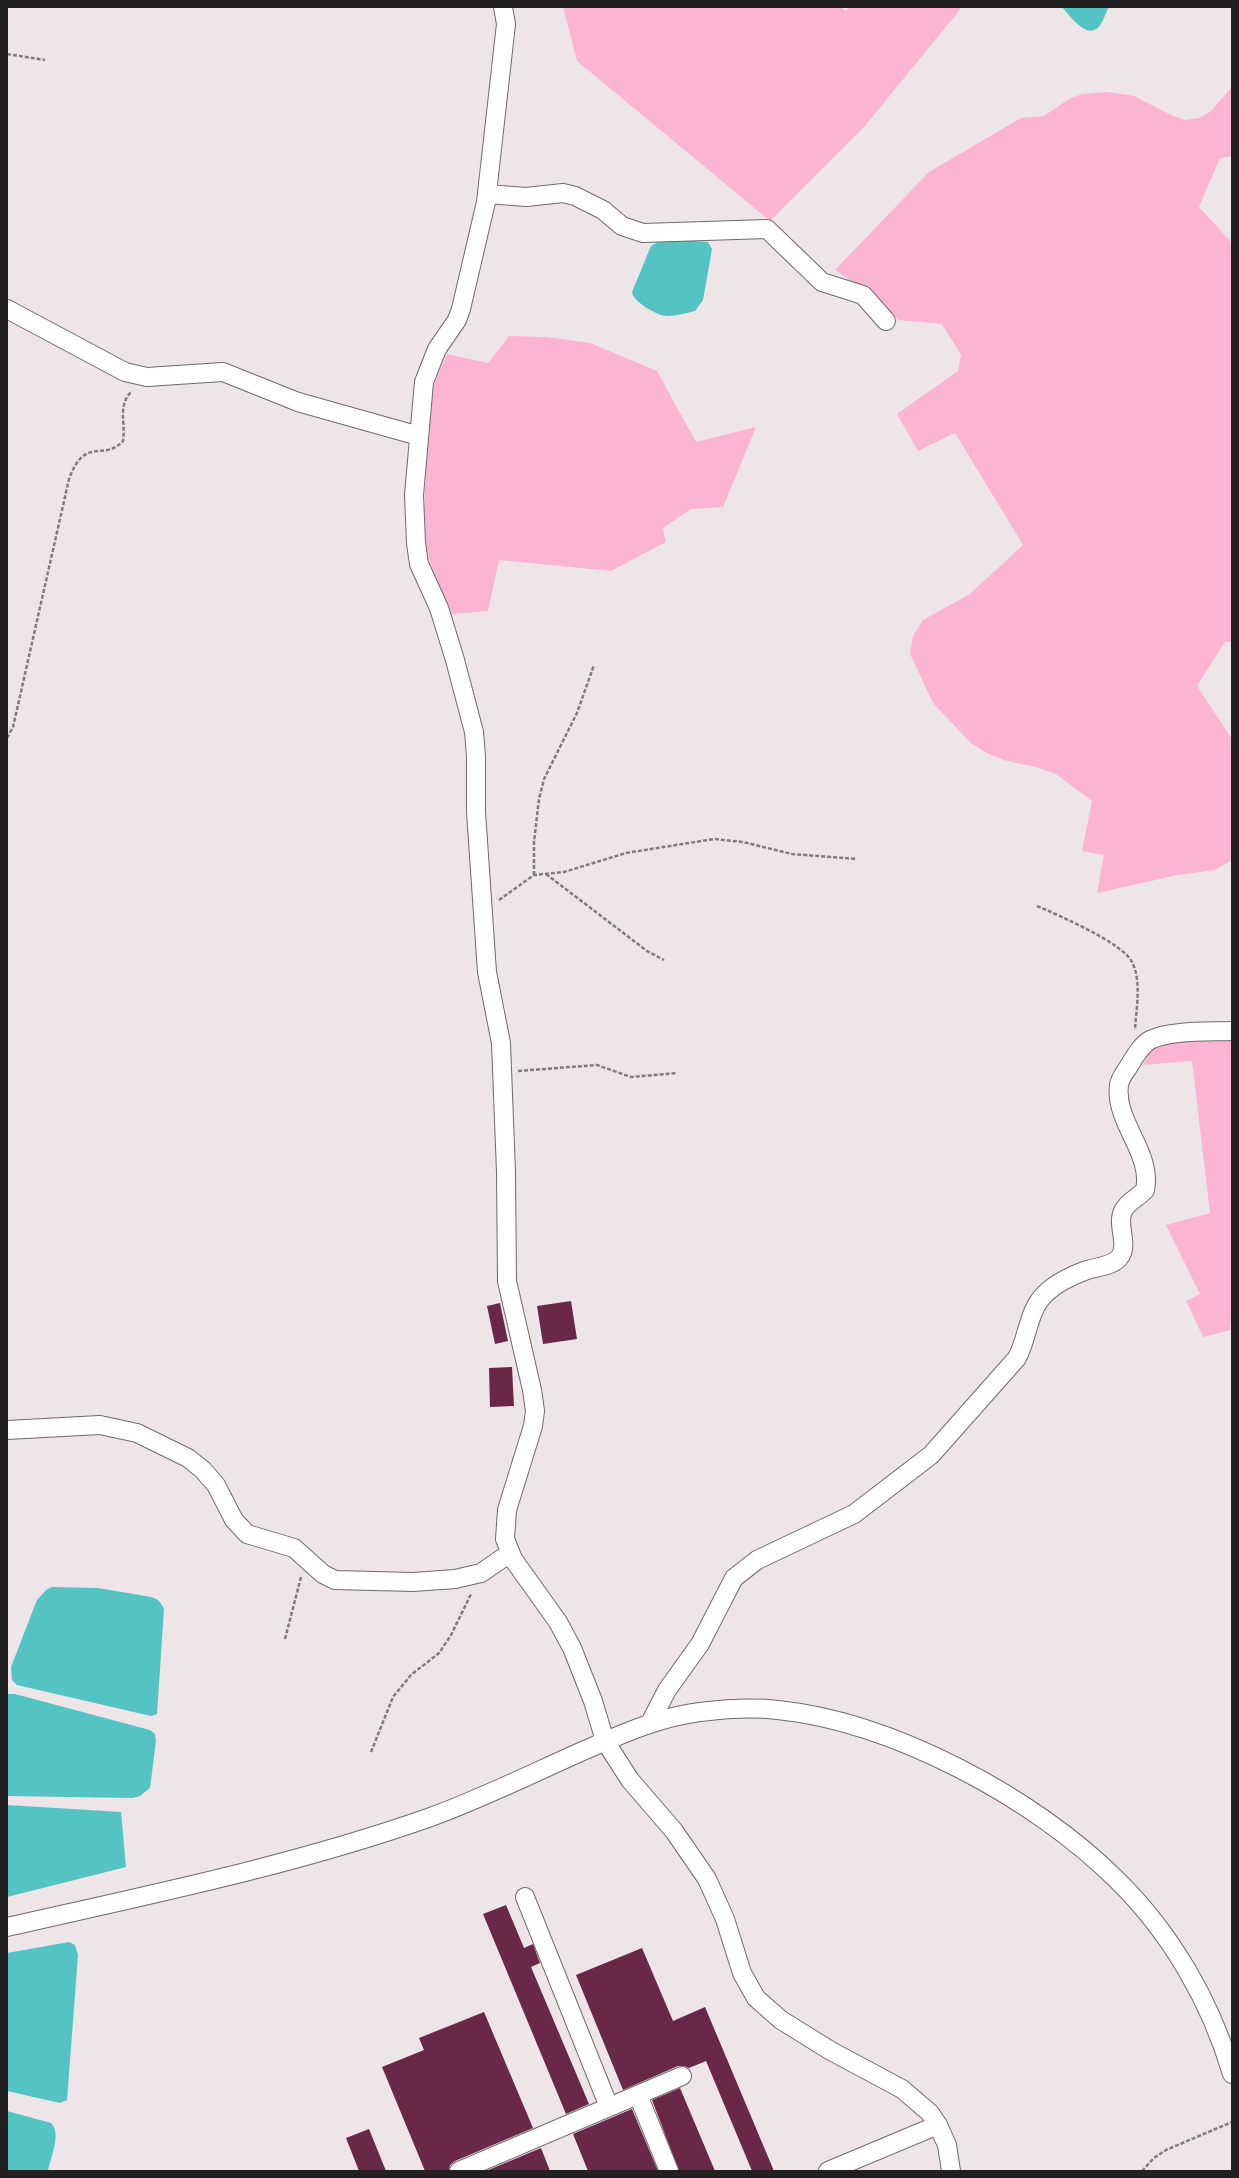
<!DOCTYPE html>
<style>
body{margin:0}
#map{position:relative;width:1239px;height:2178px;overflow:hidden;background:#ede5e8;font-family:"Work Sans",sans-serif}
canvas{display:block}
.frame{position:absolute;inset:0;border:8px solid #232021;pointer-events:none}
</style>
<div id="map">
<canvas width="1239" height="2178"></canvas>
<div class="frame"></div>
</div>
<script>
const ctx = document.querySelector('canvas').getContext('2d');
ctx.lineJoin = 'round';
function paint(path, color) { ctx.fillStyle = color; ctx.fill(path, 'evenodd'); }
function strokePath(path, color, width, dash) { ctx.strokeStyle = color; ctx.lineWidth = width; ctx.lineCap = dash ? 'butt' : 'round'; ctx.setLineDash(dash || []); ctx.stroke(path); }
const green = new Path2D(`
 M563,7h277l6,4 3,-4h113l-97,119 -95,95 -193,-160z
 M1232,87v69l-12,2 -21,49 33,36v399h-7l-28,44 35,53v121l-17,10 -37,5 -81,18 7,-38 -22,-4 10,-50 -36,-27 -17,-6 -35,-8 -17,-7 -16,-10 -38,-40 -23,-49 3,-18 10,-16 47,-26 53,-49 -68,-112 -37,18 -21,-37 61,-43 3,-16 -19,-31 -44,-4 -13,-16 -50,-34 94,-98 92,-54 23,-2 25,-17 13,-5 26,-2 26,4 39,20 12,4 14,-2 11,-6z
 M509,336l38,1 43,6 67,28 39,71 60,-15 -33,80 -32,2 -28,19 3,14 -55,29 -112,-11 -11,51 -36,3 -17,-33 -12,-45 6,-139 18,-43 41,9z
 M1232,1037v276l-2,17 -27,7 -17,-36 14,-7 -34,-69 44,-12 -18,-152 -49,4 9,-16 24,-10z`);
const water = new Path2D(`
 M1062,7h47c-3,5 -5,12 -8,17 -12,19 -31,-8 -39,-17z
 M663,239l45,3 4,7 -9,51 -8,11c-9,2 -19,5 -28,5 -9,0 -34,-14 -35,-24l19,-46z
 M52,1587l46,1 53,9c7,2 10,5 13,12l-7,105 -6,2 -134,-31 -5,-5 -1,-13 26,-67 9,-10z
 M7,1694h8l135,36 5,4 1,7 -6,47 -10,8 -7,2 -126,-2z
 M7,1805l114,7 5,55 -119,30z
 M69,1942l6,3 3,10 -11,145 -7,3 -53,-12v-138z
 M7,2111l44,12c11,10 -1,36 -3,48h-41z`);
const building = new Path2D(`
 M571,1301l6,38 -34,5 -6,-38z
 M500,1303l8,38 -13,3 -8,-38z
 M512,1367l2,39 -24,1 -1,-39z
 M506,1905l18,43 9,-4 7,19 -9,4 58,137 -23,10 -83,-200z
 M642,1948l31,73 32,-14 69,164h-22l-46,-110 -17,7 -5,-2h-6l-55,24 -47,-115z
 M484,2012l49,116 -78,33 -5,4 -1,6h-24l-43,-104 42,-17 -5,-12z
 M680,2088l35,83h-36l-27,-71z
 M632,2109l26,62h-70l-15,-37z
 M369,2129l17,42h-27l-13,-33z
 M541,2148l9,23h-64z`);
const path = new Path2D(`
 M7,54l38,6
 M7,738l6,-11 56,-248c16,-44 35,-17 54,-38 3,-17 -6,-36 9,-50
 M546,874l101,77 17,9
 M534,875v-33l5,-43 5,-20 33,-66 17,-48
 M499,900l35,-25 30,-3 62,-19 88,-14 29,3 49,12 65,5
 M1037,906c21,9 86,37 95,56 10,20 4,47 3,68
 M518,1071l79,-6 34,12 46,-4
 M285,1639l16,-62
 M371,1752l22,-55 18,-22 28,-22 12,-18 20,-41
 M1142,2171l12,-13 12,-8 66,-28`);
const minor = new Path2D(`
 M503,7l3,17 -20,178 -25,107 -4,11 -20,29 -13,33 -10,113 2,48 3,21 20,44 16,52 19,72 2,24v56l11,160 14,71 5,129 1,109 25,109 3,21 -2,15 -26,84 -2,29 8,20 45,63 14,26 21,53 12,40 25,39 44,51 33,48 18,40 17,54 14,25 25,22 50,31 71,38 28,24 8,12 9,20 4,26
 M487,194l39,3 37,-4 12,3 28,14 19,16 21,7 124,-4 55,53 41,13 23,26
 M7,309l118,63 22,5 76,-5 75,30 121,34
 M7,1430l93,-5 37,8 51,25 15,12 13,15 18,35 13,14 47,14 29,26 12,6 78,2 42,-3 26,-6 29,-20
 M650,1723l17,-33 33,-46 34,-66 23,-18 97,-46 77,-59 86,-97c11,-20 11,-48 28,-64 10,-10 28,-19 42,-24 10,-3 25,-4 32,-12 11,-13 -3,-32 4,-47 5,-10 15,-13 22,-21 8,-37 -31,-68 -26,-105 1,-7 6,-13 10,-19 5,-8 12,-21 21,-26 20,-10 59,-8 82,-9
 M525,1897l84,210
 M7,1927c141,-32 284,-61 421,-109 53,-19 105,-45 157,-68 37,-16 74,-33 115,-38 25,-3 52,-5 78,-2 115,12 257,88 339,170 54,53 94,122 115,194
 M638,2095l31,76
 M459,2171l223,-95
 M828,2171l110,-46`);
paint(green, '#fbb5d2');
paint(water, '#53c3c3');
paint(building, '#6a2848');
strokePath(minor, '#71696c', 20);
strokePath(path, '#807b7d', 2.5, [4, 2]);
strokePath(minor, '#fff', 18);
</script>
